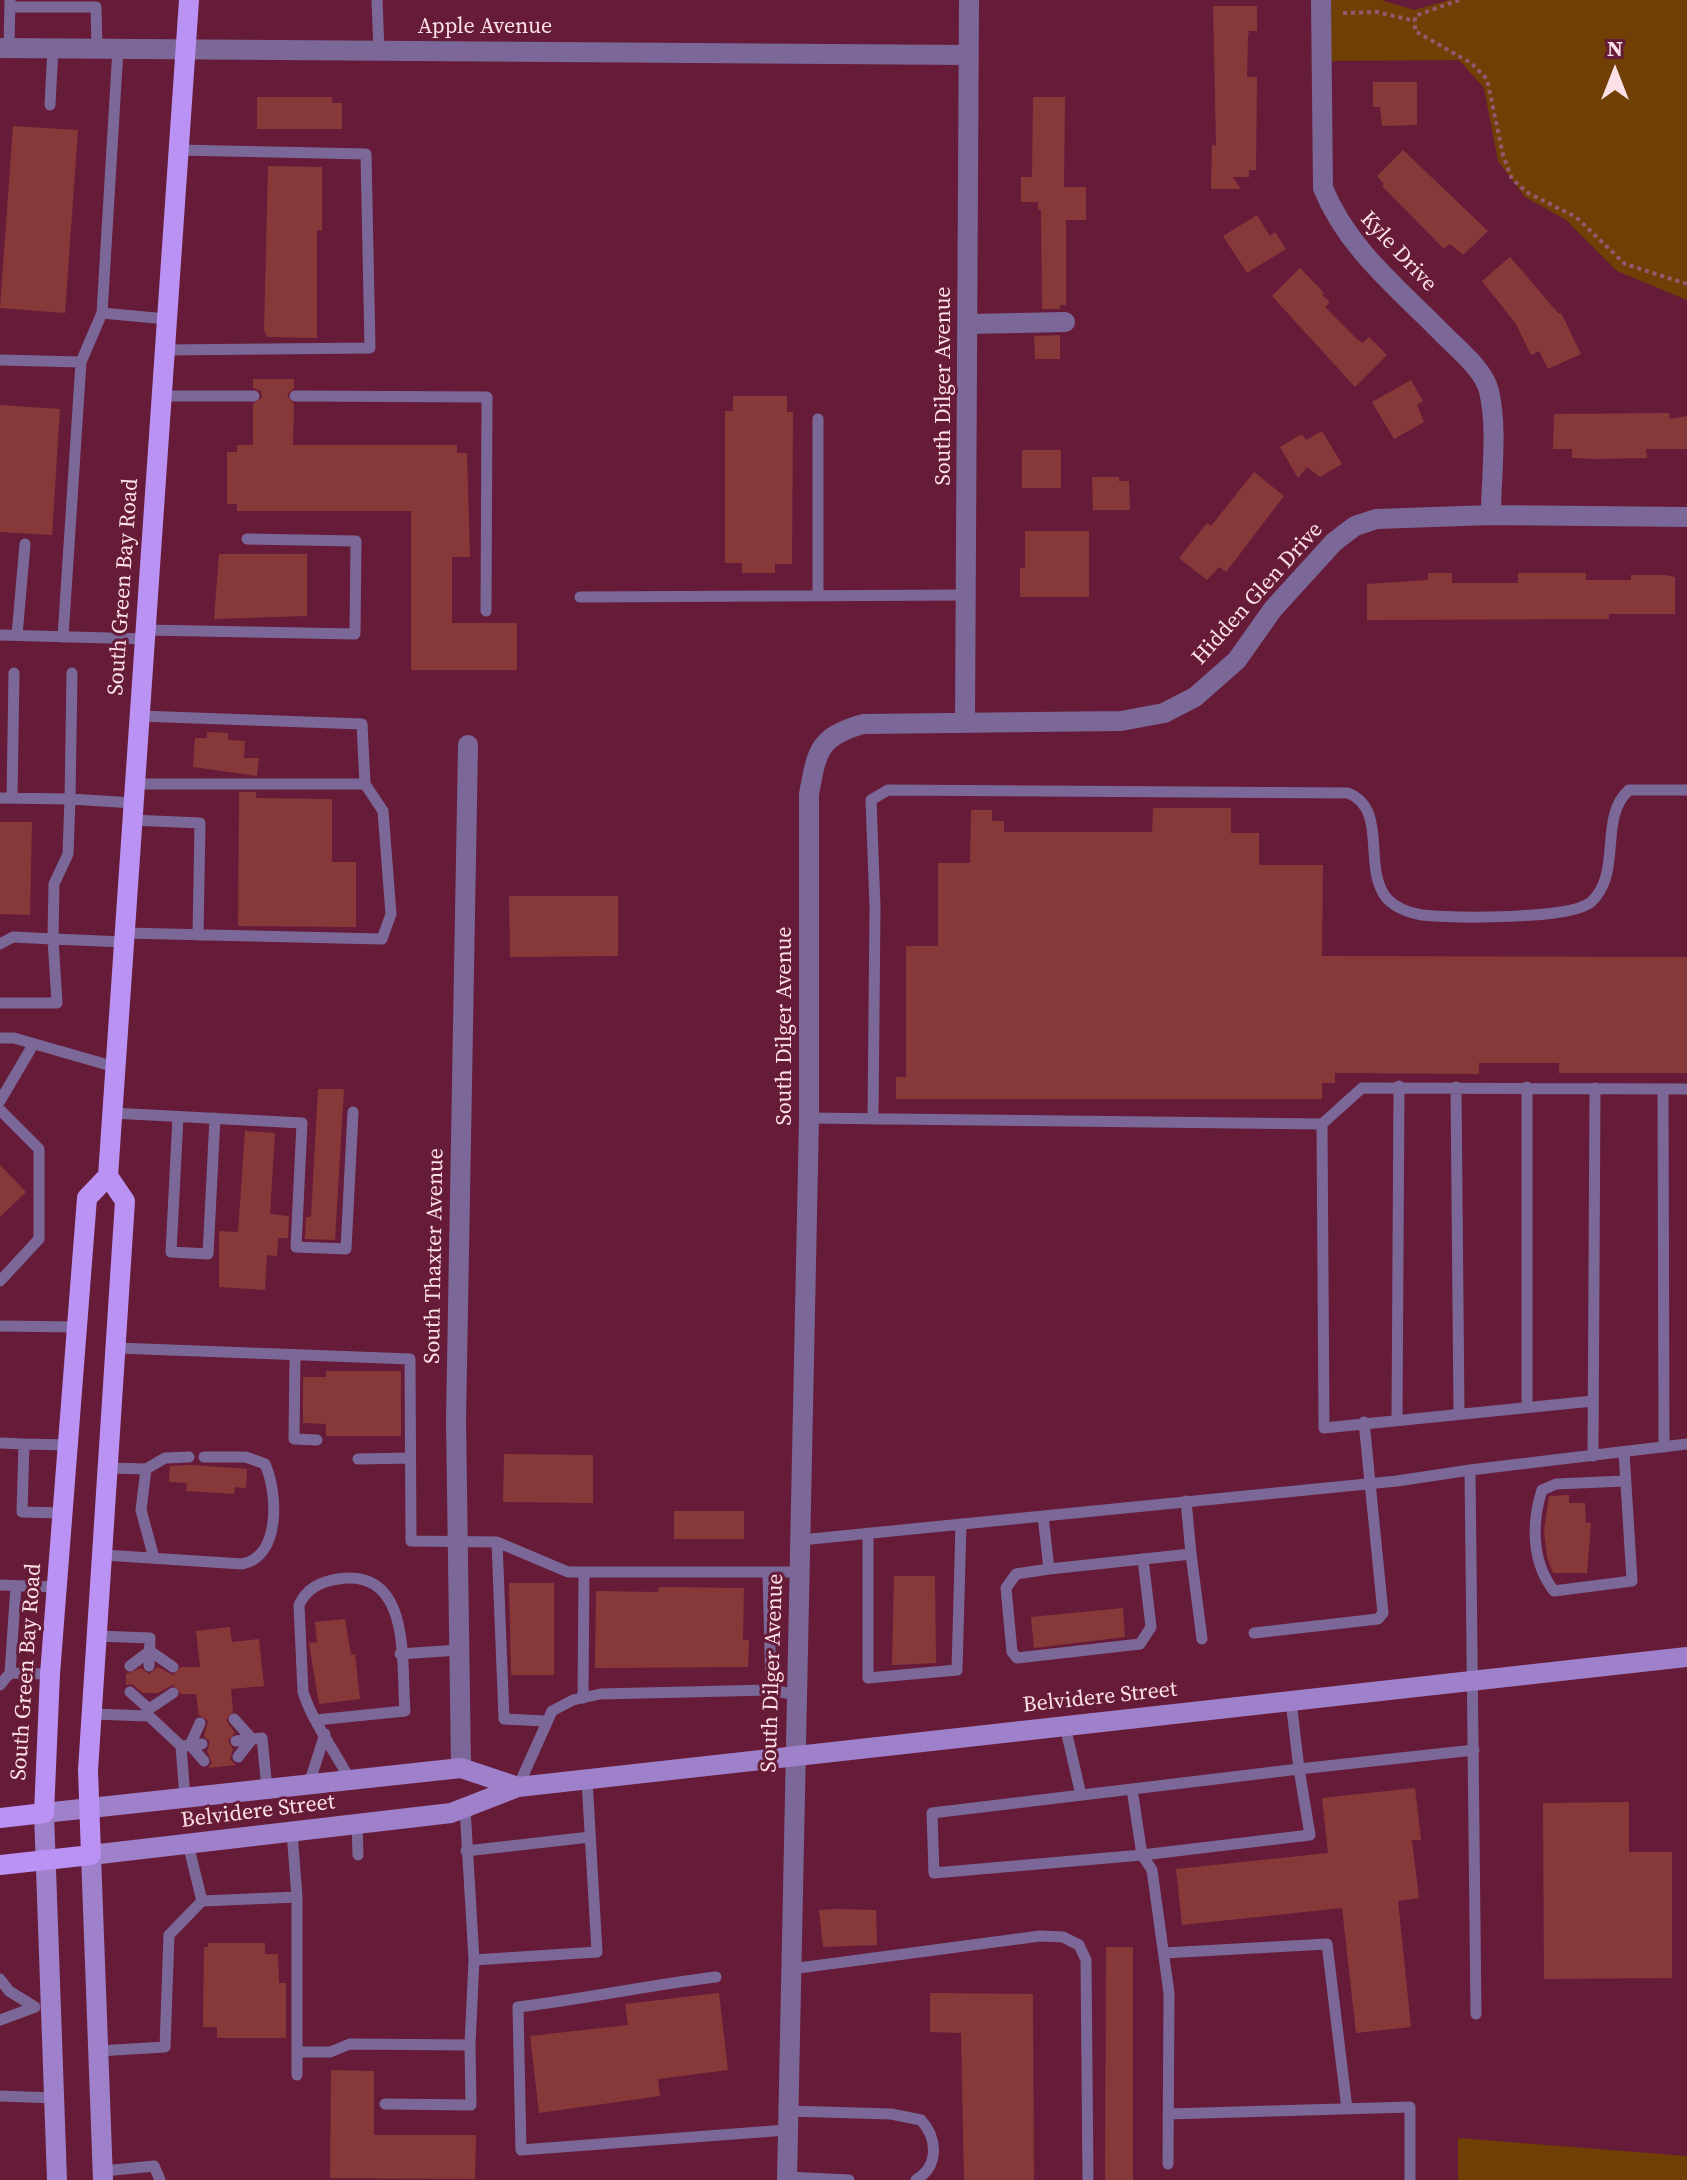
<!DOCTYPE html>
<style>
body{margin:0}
#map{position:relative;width:1687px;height:2180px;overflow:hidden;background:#661c38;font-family:"Source Serif 4",serif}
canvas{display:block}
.north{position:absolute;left:1575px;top:32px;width:80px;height:80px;-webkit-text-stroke:6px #661c38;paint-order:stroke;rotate:0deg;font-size:22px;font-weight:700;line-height:32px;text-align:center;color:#fce0e6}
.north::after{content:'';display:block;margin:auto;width:28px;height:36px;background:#fce0e6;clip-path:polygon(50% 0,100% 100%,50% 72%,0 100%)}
</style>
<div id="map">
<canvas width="1687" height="2180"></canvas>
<div class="north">N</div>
</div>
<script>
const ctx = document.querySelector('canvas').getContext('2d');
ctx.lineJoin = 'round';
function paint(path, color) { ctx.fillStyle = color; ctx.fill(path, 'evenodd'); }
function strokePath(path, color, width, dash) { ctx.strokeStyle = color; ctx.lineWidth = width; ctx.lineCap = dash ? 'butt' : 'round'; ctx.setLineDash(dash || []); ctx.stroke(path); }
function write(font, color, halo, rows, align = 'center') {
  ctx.font = font + ' "Source Serif 4",serif'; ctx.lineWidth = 6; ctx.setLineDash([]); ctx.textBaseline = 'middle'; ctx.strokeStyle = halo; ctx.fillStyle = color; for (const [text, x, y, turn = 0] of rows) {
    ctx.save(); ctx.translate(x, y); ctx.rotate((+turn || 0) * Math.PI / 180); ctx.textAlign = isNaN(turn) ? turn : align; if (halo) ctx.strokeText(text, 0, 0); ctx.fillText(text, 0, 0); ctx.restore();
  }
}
const green = new Path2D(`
 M1328,0h53l33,10 35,-10h238v300l-70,-29 -51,-51 -41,-23 -27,-36 -14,-73 -25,-28 -130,1z
 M1458,2138l229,18v24h-229z`);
const building = new Path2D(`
 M1213,6h44v25h-8l-1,6 -1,40h10l-1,93h-7v7h-16l8,12h-30l1,-45 4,2z
 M1373,82h44v43l-35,1 -2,-19h-7z
 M257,97h75v6h10v26h-85z
 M1033,97h32l-1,90h22v33h-20v85h-6v4h-18l-1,-99h-3v-8h-17v-25h11z
 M13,126l65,4 -13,183 -65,-5z
 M1403,150l85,81 -25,24 -13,-11 -6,5 -62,-63 2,-2 -7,-8z
 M268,166l54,1v64l-5,-1v108l-50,-1 -3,-7z
 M1257,215l13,21 5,-4 11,17 -39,24 -24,-37z
 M1510,257l49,57 2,-1 20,41 -33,15 -9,-18 -8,4 -15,-31 -34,-43z
 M1300,268l24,25 -2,2 8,7 -5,5 33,33 5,3 6,-6 18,18 -32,32 -83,-91z
 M1060,335v24h-25l-1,-23z
 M253,379h41v9l-7,7 7,9 -1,41h164v8h10l3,104h-18v66h65v47h-106v-159h-174v-7h-10v-52h10v-7h16v-41l9,-7 -1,-6 -8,-3z
 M1411,380l12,21 -6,4 7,17 -30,17 -22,-37z
 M733,396h54v16h6l-1,152h-17v9h-33v-10h-17v-152h8z
 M0,405l60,4 -8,126 -52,-3z
 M1669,413l1,6 17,-3v33h-41l1,9 -51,1 -24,-1v-9h-19l1,-35z
 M1322,431l20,33 -22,13 -13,-10 -9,11 -18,-31 22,-13 4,6z
 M1022,450h39v38h-39z
 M1254,472l30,24 -58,76 -7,-5 -12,13 -28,-22 28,-35 4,3z
 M1092,477h27v4h10l1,29h-37z
 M1025,531h64v66h-69v-29h5z
 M219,554h88v62l-93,3z
 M1428,573h24v10h66v-10h68v7h45v-5h34l10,2v37h-66v5l-242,1v-36l61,-4z
 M207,732l21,1v7l17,1 -1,17h15l-2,18 -64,-9 2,-29h12z
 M239,792h17v6l76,1v63h24v65l-118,-1z
 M1153,808h78v25h28v32h64l-1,91 365,1v116h-128v-10h-80v11l-144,-1v10h-13v16h-426v-22h10v-131h32v-83h32l1,-53h21v11h12v11h148z
 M0,822h32l-2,93 -30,-1z
 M509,896h109v60l-108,1z
 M318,1089h26l-9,151 -30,-1 1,-22h5z
 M245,1131l30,2 -5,81 19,2 -1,22h-10l-1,18 -10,-1 -2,35 -46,-3v-56l19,1z
 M0,1165l26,27 -26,25z
 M326,1371h75v65h-75v-12l-23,-1v-46h23z
 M504,1454l89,1v48l-90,-1z
 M192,1465l55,4 -1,19 -11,-1 -1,7 -48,-3 1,-8 -18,-1 1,-16z
 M1569,1495v8h16l1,20h5l-4,50h-34l-6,-16 -3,-27 5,-34z
 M674,1511h70v28h-70z
 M894,1576h41l1,87 -44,2z
 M509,1583h45v92h-43z
 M659,1587l85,1 -1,52h6l-1,27 -153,1 1,-77 62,1z
 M1123,1608l2,29 -91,11 -3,-31z
 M345,1619l6,36 4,-1 5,45 -41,5 -10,-61 8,-1 -2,-20z
 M230,1627l2,15 27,-3 5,47 -33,3 2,22 -7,9 9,13 -7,8 5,8 -3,10 6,6 -28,3 4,-5 -5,-12 3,-9 -6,-6 4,-15 -9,-6 -3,-21h-15l-8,-9 -15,8h-15l-11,-9 -6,1v-11l15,-6 8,6 9,-7 15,8 8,-8h19l-4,-36z
 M1415,1788l6,52h-9l7,58 -21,3 13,126 -55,6 -14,-125 -160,17 -6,-56 152,-16 -6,-55z
 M1629,1802v50h43v126l-128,1 -1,-176z
 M838,1909l38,1 1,35 -54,2 -4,-37z
 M208,1943h57v11h13l1,29h7v55h-69v-11h-14l1,-80h4z
 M1106,1947h27v233h-28z
 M719,1993l9,77 -70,9 2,17 -121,17 -9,-77 98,-11 -3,-21z
 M930,1993l103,1 1,186h-70l-3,-147 -31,-1z
 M331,2070l43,1v64h102l-1,44 -145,-1z`);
const path = new Path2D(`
 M1459,0l-44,16v15l56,32 16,16 16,76 9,24 16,14 48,24 49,47 62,20
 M1343,13l34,-1 38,9`);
const lane = new Path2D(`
 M377,0l2,51
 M10,7h86l1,42
 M9,48l1,-47
 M50,105l3,-57
 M102,313l64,6
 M164,350l206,-2 -4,-194 -187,-4
 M0,360l81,2 -18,275
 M81,362l21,-49 16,-264
 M161,396h93
 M295,396l192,1 -1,214
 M818,596v-177
 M580,597l386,-2
 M146,630l209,4 1,-93 -109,-2
 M0,635l145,4
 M17,635l8,-91
 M135,784h230l-3,-60 -222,-8
 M0,798l70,1 2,-126
 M12,798l2,-125
 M132,820l68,3 -2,112
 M124,933l258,6 9,-25 -8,-103 -18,-27
 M124,942l-71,-3 1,-55 14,-30 2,-55 64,4
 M0,944l13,-7 40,2 4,64h-57
 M0,1038h14l101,29
 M1456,1087l3,326
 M1663,1089l1,358
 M0,1101l33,-56
 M0,1110l39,39v90l-39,42
 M112,1113l190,10 -6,124 50,2 7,-137
 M178,1117l-7,135 37,2 7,-136
 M809,1118l513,6 40,-36 325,1
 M873,1119l2,-212 -4,-107 17,-10 460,3c40,16 15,72 37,103 8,11 24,17 37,19 31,3 148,5 169,-13 32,-29 7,-85 38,-112h58
 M1322,1124l2,304 269,-27
 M0,1326l76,1
 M118,1348l292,11 1,182 86,1 71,30h200
 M295,1355l-1,84 23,1
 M1527,1407v-320
 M1397,1419l2,-333
 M0,1443l24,1
 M1624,1452l8,129 -78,10c-22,-28 -23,-67 -12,-101l14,-6 69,-3
 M1593,1456l2,-368
 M358,1459l52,-1
 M110,1468l36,1
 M1470,1470l217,-26
 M61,1513l-39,-1 2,-68 43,1
 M1043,1516l6,53 142,-15 -5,-53
 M868,1533v145l89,-8 4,-146
 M801,1540l596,-59 73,-11 6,544
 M497,1542l7,177 42,2
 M1191,1554l11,85
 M104,1555l138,9c39,-7 36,-71 23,-100l-19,-7h-42
 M154,1558l-13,-48 5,-41 19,-11 24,-1
 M1049,1569l-33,5 -10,14 6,64 5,6 123,-14 11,-17 -8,-68
 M0,1585l56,2
 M1254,1633l124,-14 5,-6 -19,-191
 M98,1636l52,2 -1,28
 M150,1651l23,16
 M400,1654l59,-4
 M130,1666l20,-15
 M10,1673l40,1
 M0,1685l10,-12 6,-87
 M130,1692l19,17
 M797,1695l-26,-5 -3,-118h32
 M583,1698l1,-126
 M1291,1701l8,68 175,-19
 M149,1709l24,-16
 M92,1714l57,2 32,30 21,-2
 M234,1719l18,20 -14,18
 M316,1720l89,-9c-4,-50 7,-143 -67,-132 -18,3 -31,9 -39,26l4,87c10,31 32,59 47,88
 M200,1723l-10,22 14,16
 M1065,1726l16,69
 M236,1741l26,-3 5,51
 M181,1746l4,52
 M1299,1769l11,66 -168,20 -208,18 -2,-60z
 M309,1784l16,-50
 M518,1787l34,-76 21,-11 27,-6 171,-4
 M1132,1789l10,66 10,15 17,123 -1,171
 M357,1824l1,31
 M292,1832l5,65
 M466,1851l124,-14
 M202,1901l95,-4v178
 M1164,1953l163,-9 20,165
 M474,1960l123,-8 -10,-172
 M791,1969l249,-33 23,1 16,8 7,15 2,220
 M716,1977c-67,8 -131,22 -198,30l3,143 266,-20
 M0,1979l9,12 26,16 -35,13
 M98,2051l67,-4 4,-112 33,-34 -14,-57
 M297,2052h33l20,-8 120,1 4,-85 -9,-152
 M0,2096l54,2
 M385,2104l86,1 -1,-60
 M788,2111l103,3 30,6c17,19 18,46 -5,60
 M1168,2114l242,-7v73
 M103,2171l51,-5 6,14
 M787,2177l62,3`);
const street = new Path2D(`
 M1321,0l2,188c24,60 76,101 120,146 15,15 41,36 46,57 9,39 2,84 2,124
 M0,48l969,7
 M969,324l96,-2
 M965,721l4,-721
 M461,1768l-5,-348 12,-675
 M787,2180l22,-1062v-324c8,-43 9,-57 54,-70l258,-3 43,-8 31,-16 42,-37 36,-51 61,-67 21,-16 21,-7 115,-4 196,2`);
const secondary = new Path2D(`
 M57,2180l-13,-367 417,-45 57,19
 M103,2180l-12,-325 360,-42 67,-26 1169,-130`);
const primary = new Path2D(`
 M0,1818l44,-5 6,-139 37,-476 21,-22
 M0,1865l91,-10 -3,-85 37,-569 -17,-25 81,-1176`);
const streetNames = [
 ["Apple Avenue",485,27],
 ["Kyle Drive",1398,252,47],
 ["South Dilger Avenue",944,386,-90],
 ["South Green Bay Road",124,587,-86],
 ["Hidden Glen Drive",1258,594,-48],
 ["South Dilger Avenue",785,1026,-90],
 ["South Thaxter Avenue",435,1256,-89],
 ["South Green Bay Road",27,1672,-86],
 ["South Dilger Avenue",773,1673,-88],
 ["Belvidere Street",1100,1698,-6],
 ["Belvidere Street",258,1812,-7]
];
paint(green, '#703f05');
paint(building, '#87393a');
strokePath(path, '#94596e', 4, [4, 4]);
strokePath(lane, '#7b6898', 11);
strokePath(street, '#7b6898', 20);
strokePath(secondary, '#9e80cb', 20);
strokePath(primary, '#b992f3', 20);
write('22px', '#fce0e6', '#661c38', streetNames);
</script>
